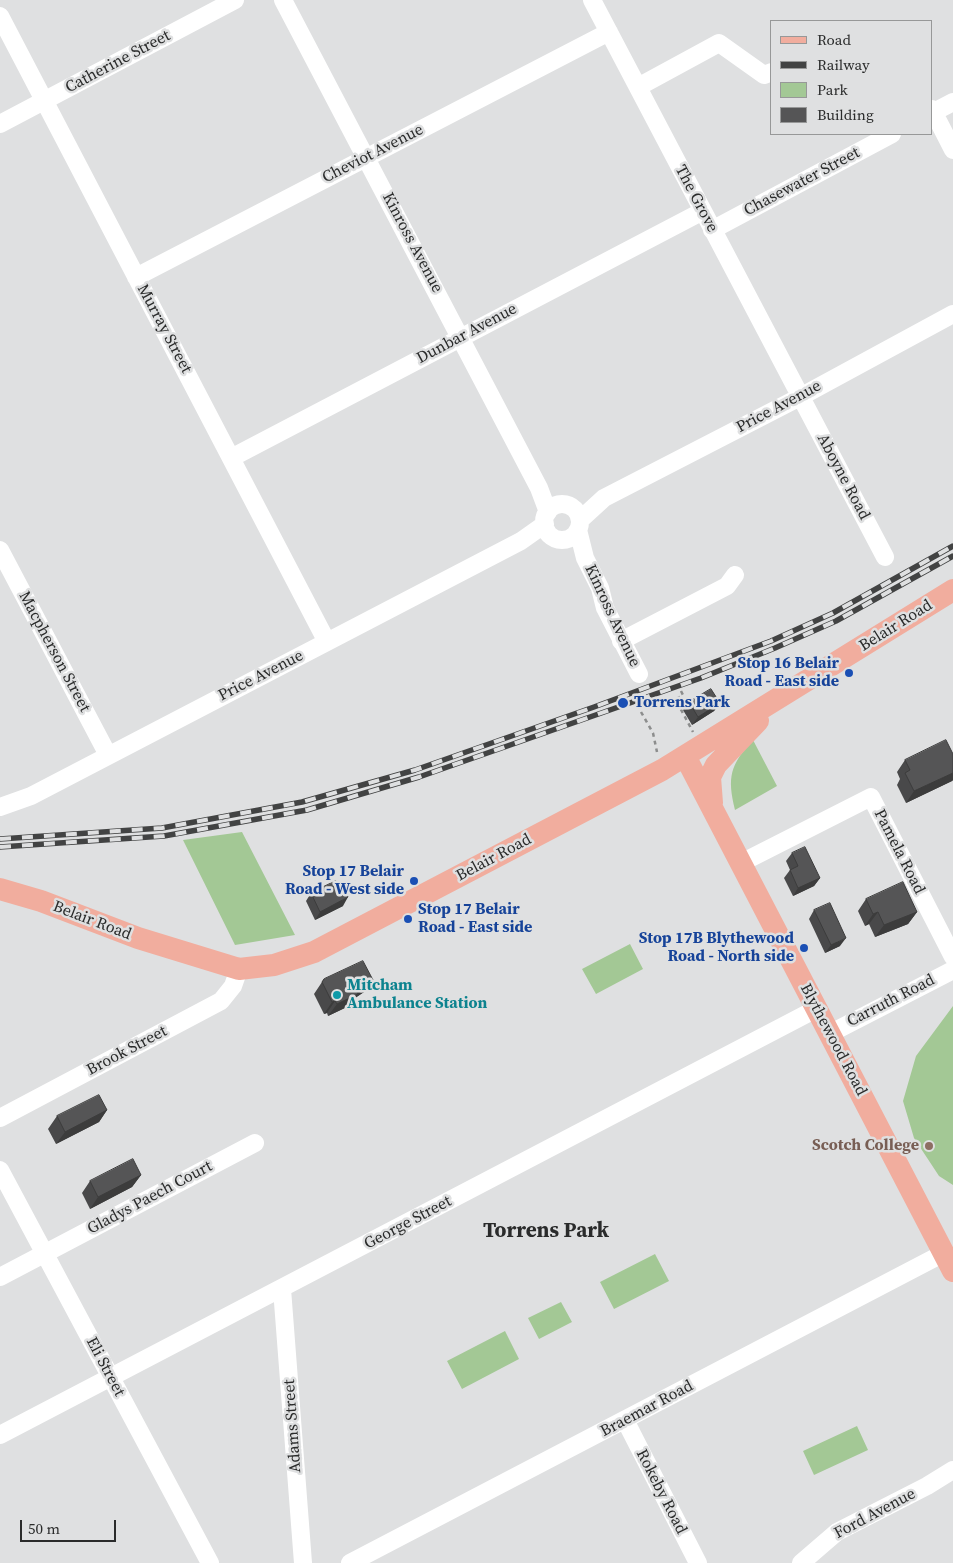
<!DOCTYPE html>
<style>
body{margin:0}
#map{position:relative;width:953px;height:1563px;overflow:hidden;background:#dfe0e1;font-family:"Source Serif 4",serif}
canvas{display:block}
.legend{position:absolute;left:770px;top:20px;width:162px;height:115px;box-sizing:border-box;background:#dfe0e1;border:1px solid #979898;margin:0;padding:6px 9px;list-style:none;font-size:15px;color:#2a2b2b}
.legend li{display:flex;align-items:center;gap:10px;height:25px}
.legend b{width:25px;border:1px solid #979898}
.scale{position:absolute;left:20px;top:1520px;width:96px;height:22px;box-sizing:border-box;border:2px solid #2a2b2b;border-top:0;padding-left:6px;font-size:15px;line-height:18px;white-space:nowrap;color:#2a2b2b;-webkit-text-stroke:4px #dfe0e1;paint-order:stroke}
</style>
<div id="map">
<canvas width="953" height="1563"></canvas>
<ul class="legend">
<li><b style="height:6px;background:#f1ad9e"></b>Road</li>
<li><b style="height:6px;background:#424343"></b>Railway</li>
<li><b style="height:14px;background:#a3c895"></b>Park</li>
<li><b style="height:14px;background:#555556"></b>Building</li>
</ul>
<div class="scale">50 m</div>
</div>
<script>
const ctx = document.querySelector('canvas').getContext('2d');
ctx.lineJoin = 'round';
function paint(path, color) { ctx.fillStyle = color; ctx.fill(path, 'evenodd'); }
function strokePath(path, color, width, dash) { ctx.strokeStyle = color; ctx.lineWidth = width; ctx.lineCap = dash ? 'butt' : 'round'; ctx.setLineDash(dash || []); ctx.stroke(path); }
function write(font, color, halo, rows, align = 'center') {
  ctx.font = font + ' "Source Serif 4",serif'; ctx.lineWidth = 5; ctx.setLineDash([]); ctx.textBaseline = 'middle'; ctx.strokeStyle = halo; ctx.fillStyle = color; for (const [text, x, y, turn = 0] of rows) {
    ctx.save(); ctx.translate(x, y); ctx.rotate((+turn || 0) * Math.PI / 180); ctx.textAlign = isNaN(turn) ? turn : align; if (halo) ctx.strokeText(text, 0, 0); ctx.fillText(text, 0, 0); ctx.restore();
  }
}
const green = new Path2D(`
 M753,740l24,46 -42,24c-8,-33 -5,-45 18,-70z
 M242,832l53,103 -60,10 -52,-105z
 M630,944l13,25 -47,25 -14,-25z
 M953,1006v179l-14,-9 -25,-38 -11,-37 13,-45z
 M655,1254l14,27 -55,28 -14,-27z
 M561,1302l11,20 -33,17 -11,-21z
 M505,1331l14,28 -57,30 -15,-28z
 M857,1426l11,24 -54,25 -11,-24z`);
const path = new Path2D(`
 M681,691l2,4 -5,3 1,3 -2,1 16,30
 M641,712l12,21 4,19`);
const minor = new Path2D(`
 M283,0l256,488 9,24
 M592,0l293,557
 M0,16l327,626
 M638,87l81,-44 45,32 8,-3
 M932,109l21,41
 M932,113l21,-11
 M0,124l235,-124
 M712,230l180,-96
 M136,277l473,-245
 M231,458l472,-247
 M544 522a18 18 0 1 1 36 0a18 18 0 1 1-36 0Z
 M580,520l24,-22 196,-101 153,-83
 M578,530l7,28 15,30 5,20 34,66
 M0,550l108,205
 M621,641l106,-55 8,-11
 M0,807l31,-11 490,-255 24,-17
 M741,863l130,-66 82,160
 M829,1034l124,-64
 M0,1118l221,-117 12,-15 6,-17
 M0,1170l210,393
 M0,1277l255,-134
 M282,1289l21,274
 M625,1420l73,143
 M0,1435l816,-426
 M350,1563l594,-310
 M801,1563l36,-31 90,-46 26,-16`);
const major = new Path2D(`
 M685,756l268,515
 M712,803l-2,-26 6,-12 42,-44
 M0,889l41,12 97,37 101,31 35,-4 40,-13 348,-182 291,-180`);
const rail = new Path2D(`
 M0,839l162,-11 140,-26 113,-32 179,-63 177,-66 62,-28 120,-67
 M0,847l164,-11 143,-26 112,-33 282,-99 74,-30 61,-27 117,-65`);
const wall = new Path2D(`
 M689,702l31,1 -6,8 -22,14 -9,-15z
 M953,754v26l-1,1 -46,22 -9,-18 3,-6 -3,-7 8,-12z
 M792,853l28,25 -6,8 -21,10 -9,-18 6,-8 -4,-9z
 M340,888l3,18 -28,14 -9,-19 5,-8z
 M866,899l51,13 -9,12 -33,13 -6,-13 -4,2 -7,-15z
 M814,910l26,36 -15,7 -16,-34z
 M324,979l49,1 -9,12 -9,6 -6,8 -21,10 -1,-3 -3,1 -10,-20z
 M107,1110l-8,12 -43,22 -8,-15 9,-13z
 M141,1175l-9,12 -42,22 -8,-16 8,-12z`);
const shadedWall = new Path2D(`
 M720,703l-6,8 -22,14 6,-8z
 M953,773v7l-1,1 -46,22 8,-12z
 M820,878l-6,8 -21,10 5,-8z
 M348,897l-5,9 -28,14 5,-8z
 M878,912l-9,12 -4,2 8,-12z
 M917,912l-9,12 -33,13 9,-12z
 M846,938l-6,8 -15,7 6,-8z
 M373,980l-9,12 -9,6 -6,8 -21,10 9,-12 19,-14z
 M335,1001l-8,12 -3,1 8,-12z
 M107,1110l-8,12 -43,22 9,-12z
 M141,1175l-9,12 -42,22 8,-12z`);
const building = new Path2D(`
 M711,689l9,14 -22,14 -9,-15z
 M946,740l7,14v19l-39,18 -9,-18 5,-3 -5,-10z
 M805,847l15,31 -22,10 -8,-18 8,-4 -6,-13z
 M336,881l4,7 3,-1 5,10 -28,15 -9,-19z
 M903,882l14,30 -33,13 -6,-13 -5,2 -7,-15z
 M830,903l16,35 -15,7 -17,-35z
 M363,961l10,19 -17,10 2,4 -21,10 -2,-3 -3,1 -10,-20 2,-3z
 M99,1095l8,15 -42,22 -8,-16z
 M133,1159l8,16 -43,22 -8,-16z`);
const markers = [
 [849,673,5,"#1a4fb4"],
 [623,703,6,"#1a4fb4"],
 [414,881,5,"#1a4fb4"],
 [408,919,5,"#1a4fb4"],
 [804,948,5,"#1a4fb4"],
 [337,995,5,"#0f9aa8"],
 [929,1146,5,"#8d6e63"]
];
const streetNames = [
 ["Catherine Street",118,62,-28],
 ["Cheviot Avenue",373,154,-27],
 ["Chasewater Street",802,182,-28],
 ["The Grove",696,199,62],
 ["Kinross Avenue",412,243,62],
 ["Murray Street",164,329,62],
 ["Dunbar Avenue",467,334,-28],
 ["Price Avenue",779,407,-28],
 ["Aboyne Road",843,477,62],
 ["Kinross Avenue",612,616,65],
 ["Belair Road",896,626,-32],
 ["Macpherson Street",54,652,62],
 ["Price Avenue",261,676,-27],
 ["Pamela Road",899,852,63],
 ["Belair Road",494,858,-28],
 ["Belair Road",92,921,21],
 ["Carruth Road",891,1001,-27],
 ["Blythewood Road",833,1040,62],
 ["Brook Street",127,1051,-28],
 ["Gladys Paech Court",150,1198,-28],
 ["George Street",408,1223,-28],
 ["Eli Street",105,1367,62],
 ["Braemar Road",647,1409,-28],
 ["Adams Street",293,1426,-94],
 ["Rokeby Road",661,1492,63],
 ["Ford Avenue",875,1514,-28]
];
const transitNames = [
 ["Stop 16 Belair",839,664],
 ["Road - East side",839,682],
 ["Torrens Park",634,703,"left"],
 ["Stop 17 Belair",404,872],
 ["Road - West side",404,890],
 ["Stop 17 Belair",418,910,"left"],
 ["Road - East side",418,928,"left"],
 ["Stop 17B Blythewood",794,939],
 ["Road - North side",794,957]
];
const cultureNames = [
 ["Mitcham",347,986],
 ["Ambulance Station",347,1004]
];
const educationNames = [
 ["Scotch College",919,1146]
];
const districtNames = [
 ["Torrens Park",546,1232]
];
paint(green, '#a3c895');
strokePath(path, '#8c8d8d', 2.5, [4, 4]);
strokePath(minor, '#fff', 18);
strokePath(major, '#f1ad9e', 22);
strokePath(rail, '#424343', 5.5);
strokePath(rail, '#dfe0e1', 4, [11]);
paint(wall, '#49494a');
paint(shadedWall, '#3c3c3c');
paint(building, '#555556');
strokePath(building, '#3c3c3c', 1);
for (const [x, y, r, color] of markers) { const dot = new Path2D(); dot.arc(x, y, r, 0, 2 * Math.PI); ctx.fillStyle = color; ctx.fill(dot); strokePath(dot, '#dfe0e1', 2); }
write('16px', '#2a2b2b', '#dfe0e1', streetNames);
write('bold 16px', '#164399', '#dfe0e1', transitNames, 'right');
write('bold 16px', '#0d838f', '#dfe0e1', cultureNames, 'left');
write('bold 16px', '#785e54', '#dfe0e1', educationNames, 'right');
write('bold 21px', '#2a2b2b', '#dfe0e1', districtNames);
</script>
